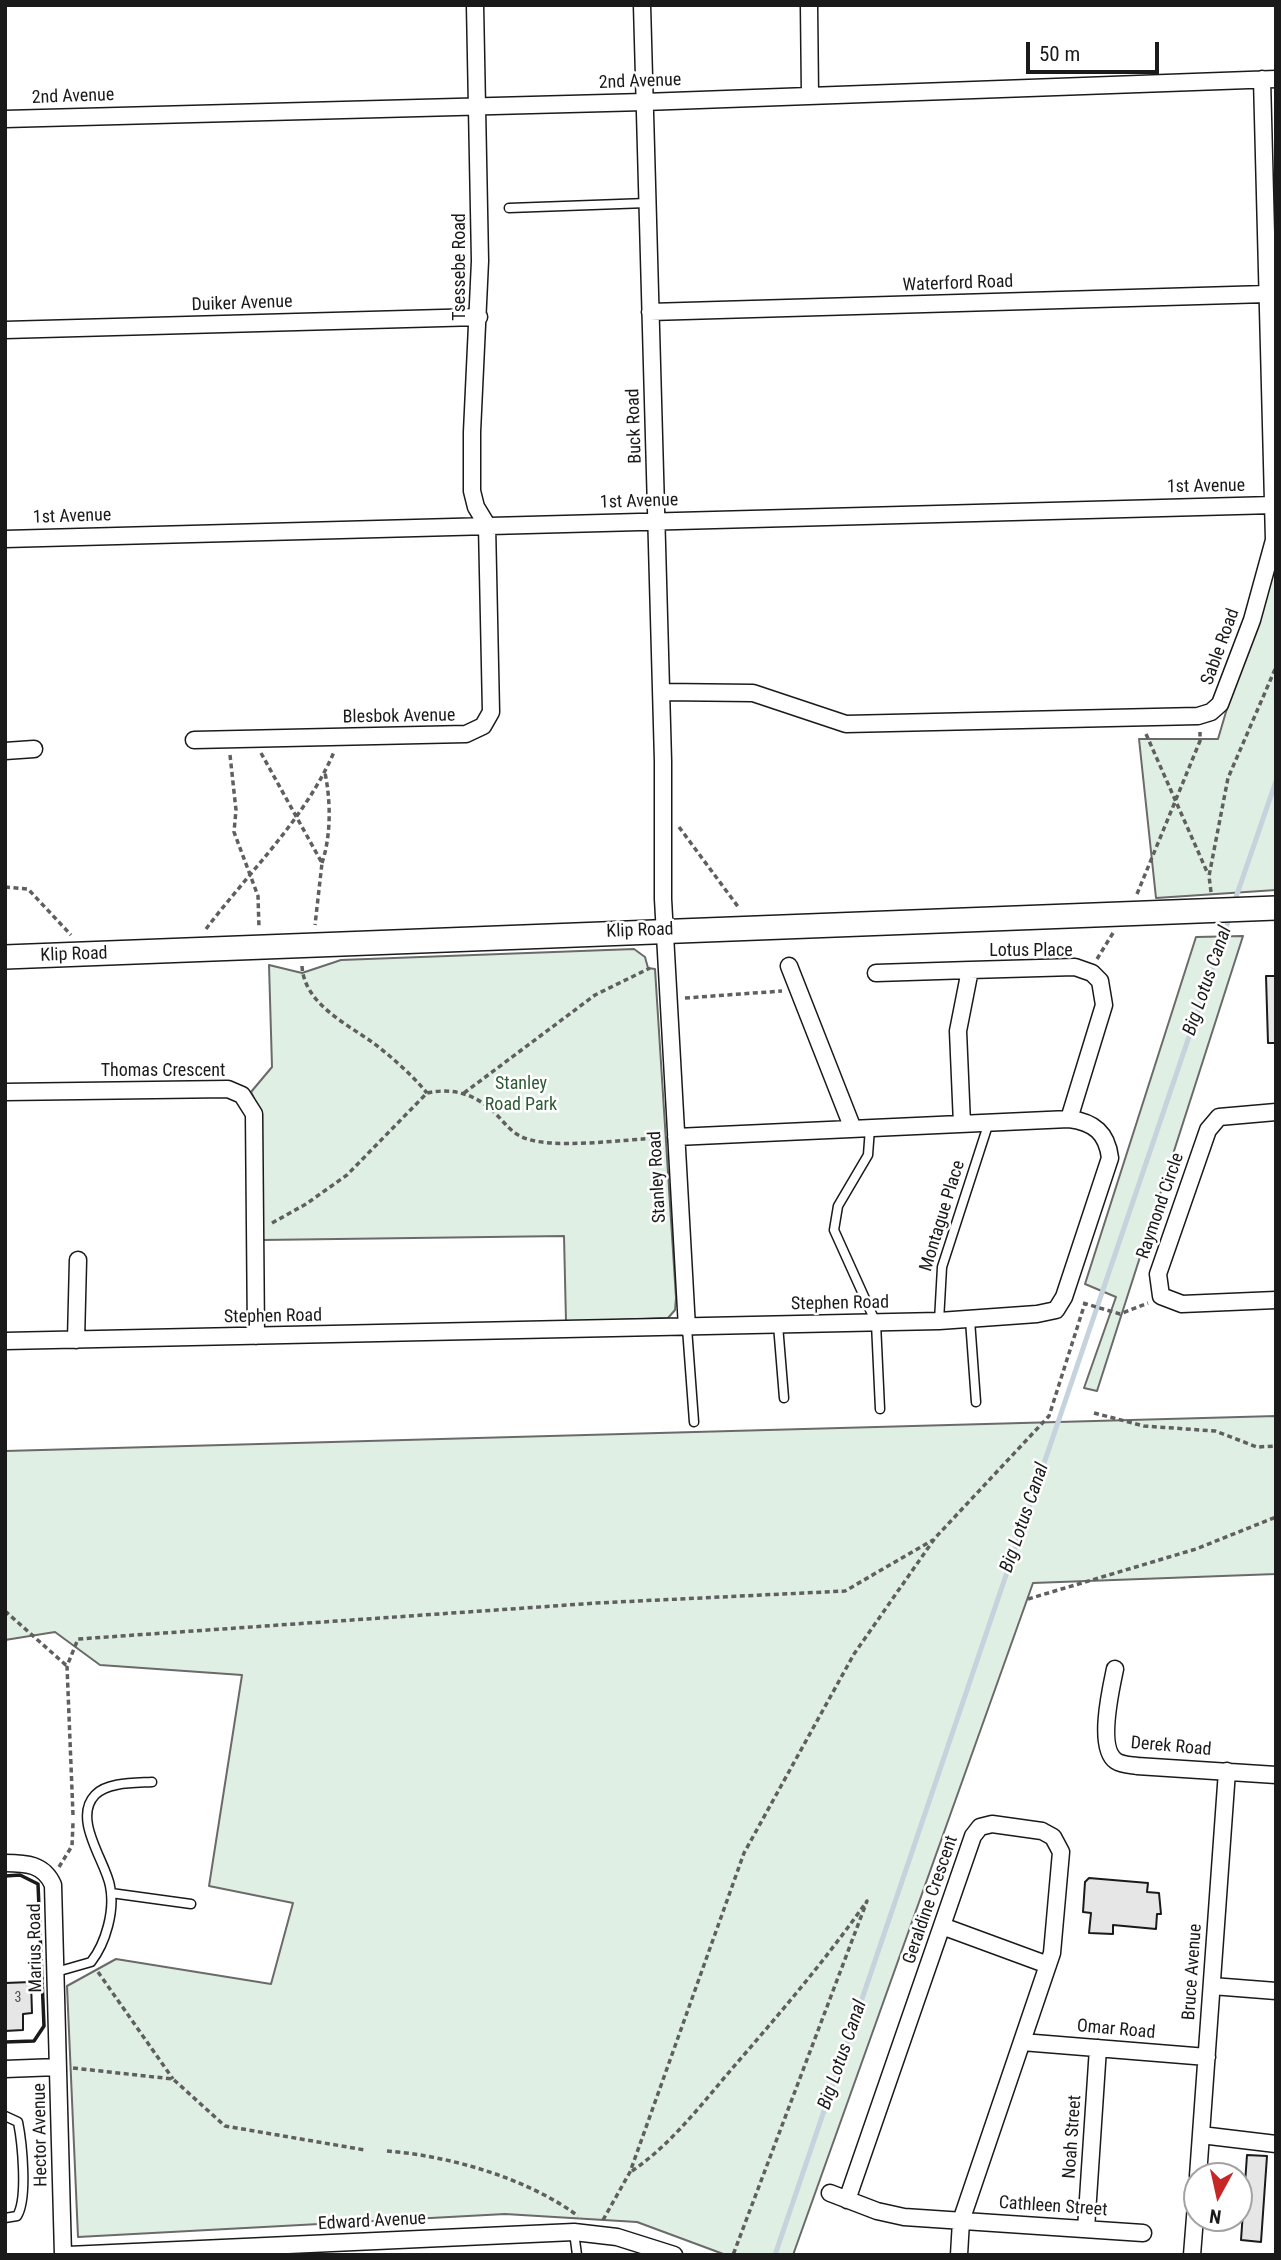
<!DOCTYPE html>
<style>
body{margin:0}
#map{position:relative;width:1281px;height:2260px;overflow:hidden;background:#fff;font-family:"Roboto Condensed",sans-serif}
canvas{display:block}
.frame{position:absolute;inset:0;border:7px solid #1a1a1a;pointer-events:none}
.north{position:absolute;left:1183px;top:2162px;width:70px;height:70px;box-sizing:border-box;background:#fff;border:2px solid #a3a3a3;border-radius:50%;rotate:188deg;font-size:19px;font-weight:700;line-height:28px;text-align:center;color:#1a1a1a}
.north::after{content:'';display:block;margin:auto;width:24px;height:32px;background:#c62828;clip-path:polygon(50% 0,100% 100%,50% 72%,0 100%)}
.scale{position:absolute;left:1026px;top:42px;width:133px;height:32px;box-sizing:border-box;border:4px solid #1a1a1a;border-top:0;padding-left:9px;font-size:21px;line-height:24px;white-space:nowrap;color:#1a1a1a;-webkit-text-stroke:5px #fff;paint-order:stroke}
</style>
<div id="map">
<canvas width="1281" height="2260"></canvas>
<div class="frame"></div>
<div class="north">N</div>
<div class="scale">50 m</div>
</div>
<script>
const ctx = document.querySelector('canvas').getContext('2d');
ctx.lineJoin = 'round';
function paint(path, color) { ctx.fillStyle = color; ctx.fill(path, 'evenodd'); }
function strokePath(path, color, width, dash) { ctx.strokeStyle = color; ctx.lineWidth = width; ctx.lineCap = dash ? 'butt' : 'round'; ctx.setLineDash(dash || []); ctx.stroke(path); }
function write(font, color, halo, rows, align = 'center') {
  ctx.font = font + ' "Roboto Condensed",sans-serif'; ctx.lineWidth = 5; ctx.setLineDash([]); ctx.textBaseline = 'middle'; ctx.strokeStyle = halo; ctx.fillStyle = color; for (const [text, x, y, turn = 0] of rows) {
    ctx.save(); ctx.translate(x, y); ctx.rotate((+turn || 0) * Math.PI / 180); ctx.textAlign = isNaN(turn) ? turn : align; if (halo) ctx.strokeText(text, 0, 0); ctx.fillText(text, 0, 0); ctx.restore();
  }
}
const green = new Path2D(`
 M1276,542v348l-120,8 -17,-159h79z
 M1243,936l-146,455 -13,-3 32,-91 -31,-13 111,-347z
 M634,949l11,8 3,11 7,1 21,329 -1,12 -7,8 -102,4 -2,-86 -302,4 -3,-131 -8,-17 21,-25 -3,-102 33,8 39,-13z
 M1276,1416v158l-243,9 -240,672h-67l-89,-33 -132,-8 -427,23 -11,-251 49,-27 155,25 22,-81 -84,-17 33,-211 -142,-10 -45,-33 -50,8v-189z`);
const stream = new Path2D(`
 M1234,903l42,-122
 M775,2255l455,-1339`);
const building = new Path2D(`
 M1266,976h10v67h-8z
 M1089,1878l59,5 -1,9 12,1 2,21h-4l-1,15 -43,-4v9l-24,-1 2,-20 -8,-1 2,-30z
 M31,1982l1,31 -9,1v16l-18,1v-48z
 M1247,2155l20,1 -6,86 -20,-2z`);
const path = new Path2D(`
 M1146,734l62,140
 M261,753l61,110 -7,62
 M230,755l6,55 -2,22 24,64 1,32
 M679,827l60,81
 M322,863c9,-27 9,-61 3,-90
 M5,887l23,2 43,46
 M1211,892l-2,-16 19,-98 48,-111
 M1137,894l63,-153v-9
 M206,929c43,-57 99,-110 128,-177
 M1097,959l16,-26
 M302,966c2,37 43,57 70,76 20,15 39,32 55,51
 M685,998l97,-7
 M464,1093l131,-98 55,-27
 M272,1223l34,-19 41,-29 80,-82c27,-6 50,2 69,21 8,8 14,17 24,22 27,15 106,3 140,2
 M1083,1303l37,11 28,-11
 M1094,1413l50,13 71,5 42,16 19,-1
 M1028,1599l168,-50 80,-32
 M5,1611l62,55
 M73,1815l-6,-149 11,-27 519,-36 248,-12 88,-51
 M59,1867l13,-21 1,-23
 M98,1972l75,107
 M73,2068l100,11 52,47 140,24
 M387,2151c63,5 140,27 191,65
 M632,2171c41,-28 72,-70 104,-107 46,-53 91,-106 131,-163l-134,354
 M603,2220l27,-48 114,-319 110,-199 81,-116 114,-122 36,-113`);
const lane = new Path2D(`
 M509,208l138,-5
 M870,1128l-2,27 -30,51 -4,24 42,93 4,86
 M970,1320l6,82
 M939,1321l3,-54 47,-145
 M778,1325l6,73
 M687,1328l7,94
 M111,1893l80,11
 M56,1972l35,-10c15,-19 24,-52 19,-76 -4,-24 -38,-67 -15,-91 12,-13 40,-12 57,-13
 M5,2116l13,6c4,20 10,77 -1,94l-12,2
 M574,2232l3,23`);
const street = new Path2D(`
 M642,5l21,756v138l24,429
 M809,5l1,90
 M5,119l639,-17 632,-23
 M650,312l617,-18
 M5,330l474,-13
 M5,539l1269,-34
 M661,692l92,1 93,31 352,-8 13,-4 9,-8 32,-84 22,-80 -12,-461
 M194,740l272,-6 17,-8 8,-14 -4,-187 -11,-18 -4,-16v-59l8,-171 -5,-256
 M5,751l29,-2
 M789,966l64,163
 M876,973l94,-3
 M5,1092l223,-3 14,6 12,19 2,222
 M1276,1112l-57,5 -11,13 -50,144 3,22 21,8 94,-4
 M962,1124l-4,-93 12,-61 105,-3 17,6 8,8 4,24 -35,114
 M76,1340l2,-80
 M5,1341l934,-20 98,-7 19,-4 8,-13 46,-139c-3,-25 -16,-36 -41,-39l-393,18
 M1115,1669c-4,19 -18,79 1,92 6,4 15,4 21,5l139,9
 M5,1863c21,0 39,1 48,22l10,370
 M942,1926l106,39
 M1212,1986l64,5
 M1022,2042l185,15
 M5,2069l53,-2
 M1201,2135l75,9
 M1198,2176l29,-405
 M830,2193l47,18 27,6 239,16
 M847,2200l126,-364 7,-9 12,-3 50,7 11,6 8,15 -9,101 -91,268 -2,34
 M1086,2229l12,-181
 M68,2255l506,-23 43,5 57,18
 M1192,2255l5,-63`);
const secondary = new Path2D(`
 M5,957l1271,-49`);
const wall = new Path2D(`
 M5,1876l15,-1 18,9 6,142 -10,15 -29,1`);
const numberNames = [
 ["3",18,1998]
];
const streetNames = [
 ["2nd Avenue",640,82,-2],
 ["2nd Avenue",73,97,-2],
 ["Tsessebe Road",460,267,-90],
 ["Waterford Road",958,284,-2],
 ["Duiker Avenue",242,304,-2],
 ["Buck Road",635,426,-92],
 ["1st Avenue",1206,487,-1],
 ["1st Avenue",639,502,-2],
 ["1st Avenue",72,517,-2],
 ["Sable Road",1221,647,-70],
 ["Blesbok Avenue",399,717,-1],
 ["Klip Road",640,931,-2],
 ["Lotus Place",1031,951],
 ["Klip Road",74,955,-2],
 ["Thomas Crescent",163,1071],
 ["Stanley Road",658,1177,-93],
 ["Raymond Circle",1161,1206,-71],
 ["Montague Place",943,1216,-73],
 ["Stephen Road",840,1304,-1],
 ["Stephen Road",273,1317,-1],
 ["Derek Road",1171,1747,5],
 ["Geraldine Crescent",931,1900,-71],
 ["Marius Road",36,1948,-91],
 ["Bruce Avenue",1193,1972,-86],
 ["Omar Road",1116,2030,5],
 ["Hector Avenue",41,2135,-91],
 ["Noah Street",1073,2137,-86],
 ["Cathleen Street",1053,2207,4],
 ["Edward Avenue",372,2222,-3]
];
const parkNames = [
 ["Stanley",521,1084],
 ["Road Park",521,1105]
];
const waterNames = [
 ["Big Lotus Canal",1208,981,-71],
 ["Big Lotus Canal",1025,1518,-71],
 ["Big Lotus Canal",843,2055,-71]
];
paint(green, '#e0efe3');
strokePath(green, '#6a6a6a', 2);
strokePath(stream, '#c6d2dc', 5);
paint(building, '#e6e6e6');
strokePath(building, '#1a1a1a', 2);
strokePath(lane, '#1a1a1a', 11);
strokePath(street, '#1a1a1a', 19);
strokePath(secondary, '#1a1a1a', 26);
strokePath(path, '#5f5f5f', 3.5, [5, 3.5]);
strokePath(lane, '#fff', 8);
strokePath(street, '#fff', 16);
strokePath(secondary, '#fff', 23);
strokePath(wall, '#1a1a1a', 3.5);
write('14px', '#4d4d4d', null, numberNames);
write('18px', '#1a1a1a', '#fff', streetNames);
write('18px', '#2b5a34', '#fff', parkNames);
write('italic 19px', '#1a1a1a', '#fff', waterNames);
</script>
